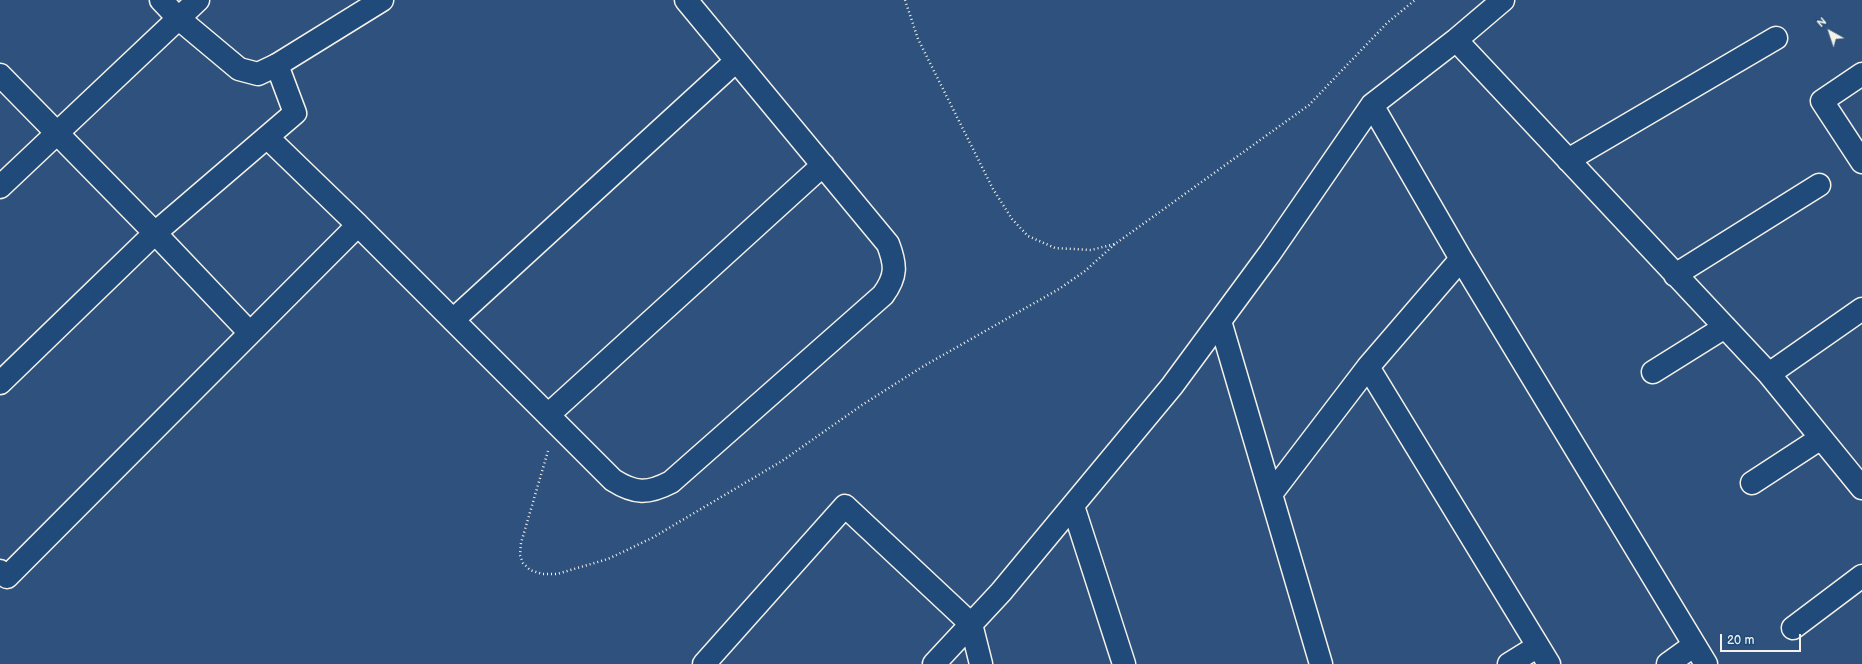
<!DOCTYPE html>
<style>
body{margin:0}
#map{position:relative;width:1862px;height:664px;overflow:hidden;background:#2e527d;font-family:"Balsamiq Sans",sans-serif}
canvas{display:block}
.north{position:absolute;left:1810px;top:12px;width:40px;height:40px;-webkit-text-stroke:3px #1f4a7a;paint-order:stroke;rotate:320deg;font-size:11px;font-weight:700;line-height:16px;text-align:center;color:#f4f1e8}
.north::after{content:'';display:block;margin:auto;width:14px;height:18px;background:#f4f1e8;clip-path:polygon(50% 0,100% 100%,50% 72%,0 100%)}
.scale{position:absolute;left:1720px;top:634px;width:81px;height:18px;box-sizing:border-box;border:2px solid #f4f1e8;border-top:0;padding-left:5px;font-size:12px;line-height:14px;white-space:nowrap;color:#f4f1e8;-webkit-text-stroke:3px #1f4a7a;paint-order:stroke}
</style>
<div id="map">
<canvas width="1862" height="664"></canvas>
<div class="north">N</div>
<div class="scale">20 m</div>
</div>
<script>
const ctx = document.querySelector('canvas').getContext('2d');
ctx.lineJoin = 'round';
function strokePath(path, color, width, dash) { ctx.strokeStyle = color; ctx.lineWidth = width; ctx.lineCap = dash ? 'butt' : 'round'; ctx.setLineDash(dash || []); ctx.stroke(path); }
const path = new Path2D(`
 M905,0l13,39 75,150 19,30 16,17 27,12 36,2 24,-6 194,-139 78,-82 28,-23
 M548,451l-27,92 -1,12 3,8 7,7 12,4h15l51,-15 44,-21 130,-77 80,-56 60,-38 137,-78 26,-18 30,-27`);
const street = new Path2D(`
 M1456,40l313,334 93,-65
 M1862,74l-40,27 40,61
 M0,75l155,158 140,-120 -18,-48
 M1372,105l89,154 245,405
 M1568,160l208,-122
 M0,187l198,-187
 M358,225l255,255c22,14 35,14 58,2l212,-187c14,-19 13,-30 5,-51l-202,-244
 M1675,275l144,-90
 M453,320l283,-259
 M1220,321l101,343
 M1368,367l181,297
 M1653,372l72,-45
 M1769,374l93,114
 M0,383l155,-150 95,100
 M548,415l275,-250
 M1752,483l69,-45
 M1271,494l97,-127 93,-108
 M1073,506l51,158
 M0,571l7,6 351,-352 -91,-88
 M1793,628l69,-52
 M704,664l141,-158 126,118 10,40
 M934,664l67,-72 171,-206 98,-133 102,-148 84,-65 47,-40
 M1509,664l29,-18
 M1668,664l25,-18`);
const secondary = new Path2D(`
 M161,0l17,18 61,51 19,5 19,-9 105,-65`);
strokePath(street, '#f4f1e8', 25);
strokePath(secondary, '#f4f1e8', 25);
strokePath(path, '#f4f1e8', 2.5, [1, 3]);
strokePath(street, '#1f4a7a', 22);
strokePath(secondary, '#1f4a7a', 22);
</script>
